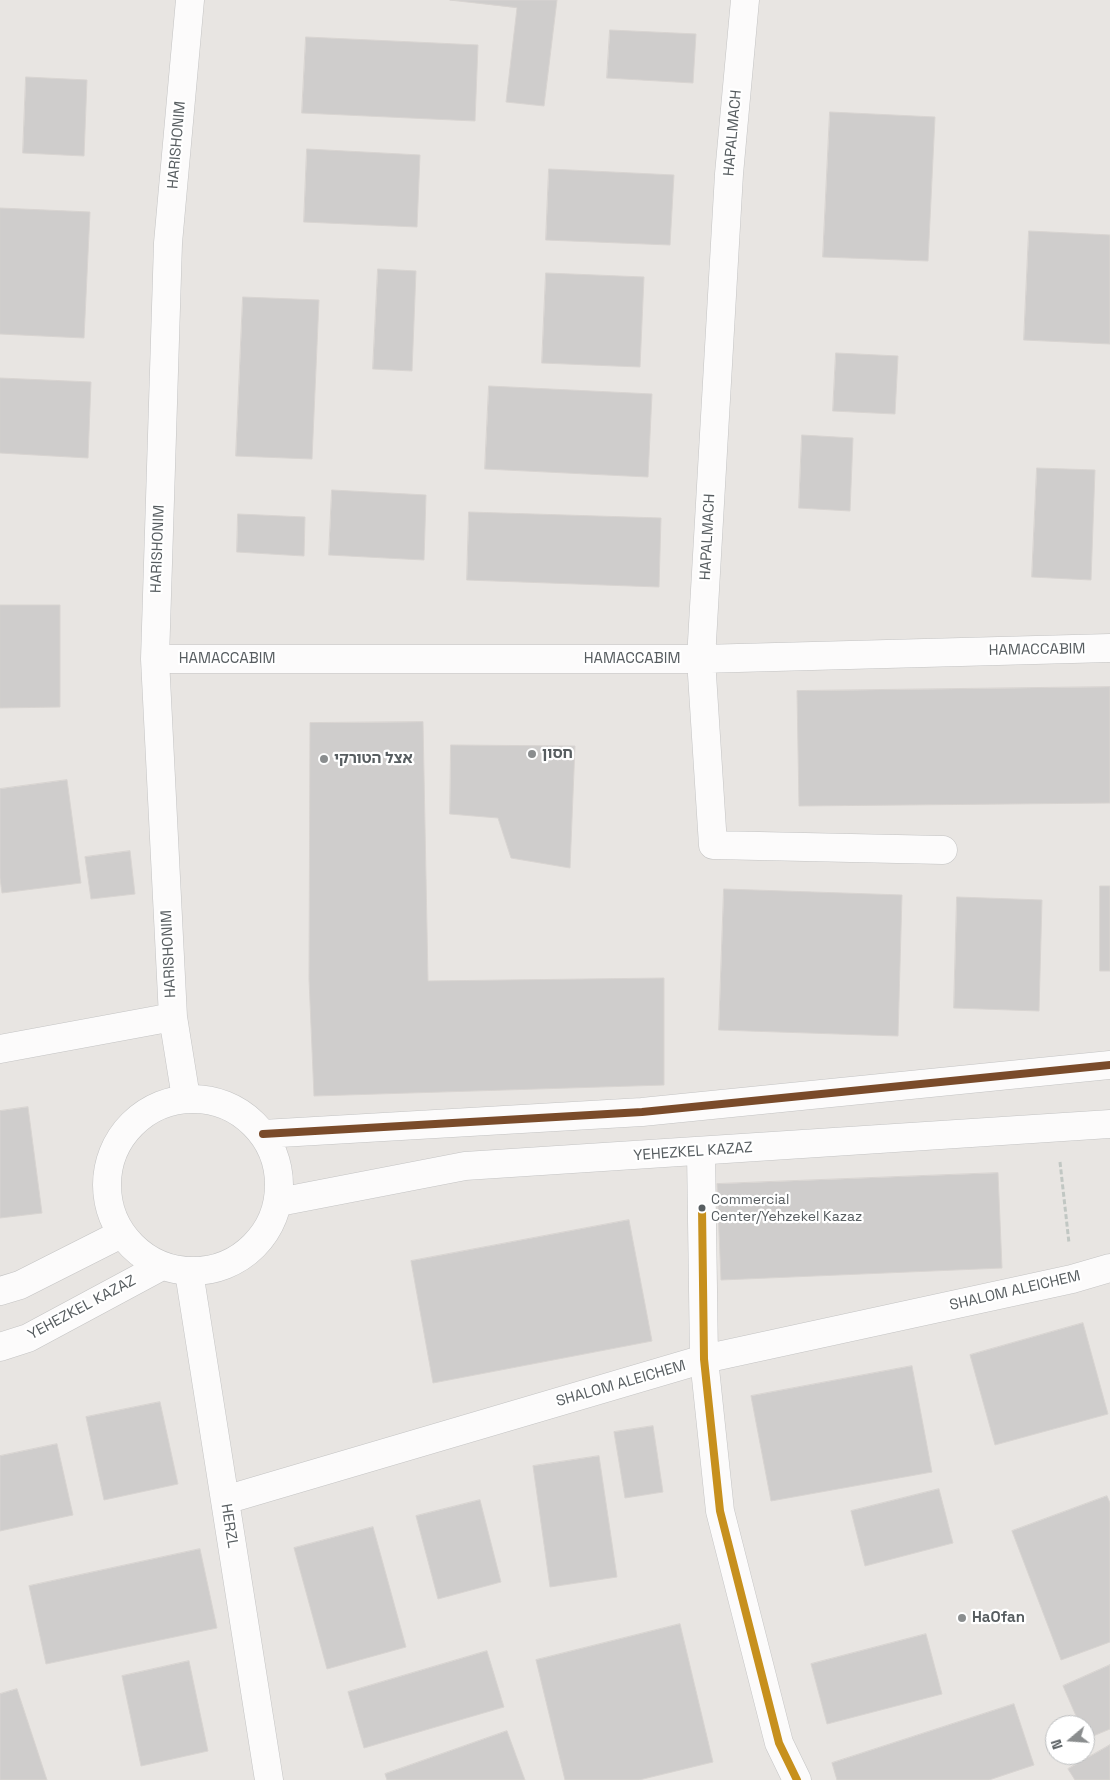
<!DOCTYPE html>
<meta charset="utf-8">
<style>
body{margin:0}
#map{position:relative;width:1110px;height:1780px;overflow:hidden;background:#e8e5e2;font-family:"Space Grotesk",sans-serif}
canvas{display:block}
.north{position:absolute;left:1045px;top:1715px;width:50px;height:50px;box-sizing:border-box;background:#fff;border:1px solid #bcbebf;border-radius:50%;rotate:252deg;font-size:14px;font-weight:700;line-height:20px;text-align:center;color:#575d60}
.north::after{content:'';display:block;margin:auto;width:18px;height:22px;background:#8a8d8e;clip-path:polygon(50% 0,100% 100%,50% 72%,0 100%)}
</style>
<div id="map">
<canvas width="1110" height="1780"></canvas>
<div class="north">N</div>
</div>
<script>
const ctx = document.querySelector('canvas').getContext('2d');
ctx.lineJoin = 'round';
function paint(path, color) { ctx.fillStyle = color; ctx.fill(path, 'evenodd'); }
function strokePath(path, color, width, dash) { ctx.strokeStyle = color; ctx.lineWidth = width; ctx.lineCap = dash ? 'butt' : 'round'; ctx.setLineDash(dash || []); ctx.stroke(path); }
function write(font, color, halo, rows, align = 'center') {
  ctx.font = font + ' "Space Grotesk","Noto Sans Hebrew",sans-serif'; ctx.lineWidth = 4.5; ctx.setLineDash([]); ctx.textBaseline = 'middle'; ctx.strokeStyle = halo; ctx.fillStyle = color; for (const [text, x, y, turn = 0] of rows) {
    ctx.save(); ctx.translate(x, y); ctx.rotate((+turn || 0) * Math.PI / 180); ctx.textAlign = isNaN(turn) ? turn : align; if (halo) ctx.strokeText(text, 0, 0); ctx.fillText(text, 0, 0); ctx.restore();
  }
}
const building = new Path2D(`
 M450,0h107l-13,106 -38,-4 11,-94z
 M610,30l86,4 -3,49 -86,-5z
 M306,37l172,8 -3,76 -173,-8z
 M26,77l61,3 -3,76 -61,-3z
 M830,112l105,5 -7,144 -105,-4z
 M307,149l113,6 -3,72 -113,-5z
 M549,169l125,6 -4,70 -124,-5z
 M0,208l90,4 -6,126 -84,-4z
 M1029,231l81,4v109l-86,-4z
 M378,269l38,2 -4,100 -39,-2z
 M546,273l98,4 -4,90 -98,-4z
 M243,297l76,3 -7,159 -76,-3z
 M836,353l62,3 -3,58 -62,-3z
 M0,378l91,4 -3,76 -88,-5z
 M489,386l163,8 -4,83 -163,-8z
 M802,435l51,3 -3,73 -51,-3z
 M1037,468l58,2 -4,110 -59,-3z
 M332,490l94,5 -2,65 -95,-5z
 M469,512l192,6 -2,69 -192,-7z
 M238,514l67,3 -1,39 -67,-4z
 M0,605h60v102l-60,1z
 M1110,687v116l-311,3 -2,-115z
 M423,722l5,259 236,-3v107l-350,11 -5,-117 1,-256z
 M451,745l124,1 -5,122 -59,-10 -13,-40 -48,-4z
 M67,780l14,103 -79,10 -2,-15v-89z
 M130,851l5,43 -44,5 -6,-42z
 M1100,886h10v85h-10z
 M724,889l178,6 -4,141 -179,-6z
 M957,897l85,3 -3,111 -85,-3z
 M28,1107l14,106 -42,5v-107z
 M998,1173l4,95 -281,12 -4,-96z
 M629,1220l23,121 -219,42 -22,-122z
 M1083,1323l25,91 -113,31 -25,-90z
 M912,1366l20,106 -161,29 -20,-105z
 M160,1402l18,82 -74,16 -18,-83z
 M653,1426l10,66 -38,6 -11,-66z
 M57,1444l16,71 -73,16v-75z
 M599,1456l18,121 -67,10 -17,-121z
 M939,1489l14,54 -88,23 -14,-55z
 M1107,1496l3,7v139l-49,18 -49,-129z
 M480,1500l21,82 -63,17 -22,-83z
 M373,1527l33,120 -79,22 -33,-121z
 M200,1549l17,79 -171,36 -17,-78z
 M680,1624l33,138 -74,18h-74l-29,-120z
 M926,1634l16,60 -115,30 -16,-60z
 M487,1651l17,56 -140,41 -16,-56z
 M189,1661l19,90 -67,15 -19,-90z
 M1110,1665v64l-24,10 -1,-14h-5l-17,-39z
 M17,1689l30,91h-47v-86z
 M1014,1704l20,61 -45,15h-152l-5,-17z
 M507,1731l18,49h-138l-2,-6z
 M1110,1745v35h-35l-7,-11z`);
const path = new Path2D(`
 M1060,1162l9,81`);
const minor = new Path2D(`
 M745,0l-16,174 -28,485 12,186 230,5
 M155,659h546l409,-11
 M0,1049l173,-32
 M186,1098l-13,-81 -18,-358 13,-416 22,-243
 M701,1151l3,208 16,152 59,232 18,37
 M189,1272l80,508
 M225,1500l479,-141 368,-80 38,-11`);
const tertiary = new Path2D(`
 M107 1185a86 86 0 1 1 172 0a86 86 0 1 1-172 0Z
 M263,1134l379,-22 468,-47
 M279,1202l186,-36 645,-42
 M0,1291l20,-6 101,-51
 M0,1347l28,-9 134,-72`);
const bus1 = new Path2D(`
 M263,1134l379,-22 468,-47`);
const bus2 = new Path2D(`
 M702,1208l2,151 16,152 59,232 18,37`);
const markers = [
 [532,754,5,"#8a8d8e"],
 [324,759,5,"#8a8d8e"],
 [702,1208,4.5,"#575d60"],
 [962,1618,5,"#8a8d8e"]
];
const busNames = [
 ["Commercial",711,1200],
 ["Center/Yehzekel Kazaz",711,1217]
];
const streetNames = [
 ["HAPALMACH",733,133,-85],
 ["HARISHONIM",177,145,-85],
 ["HAPALMACH",708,537,-87],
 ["HARISHONIM",158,549,-88],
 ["HAMACCABIM",1037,650,-1],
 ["HAMACCABIM",227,659],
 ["HAMACCABIM",632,659],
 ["HARISHONIM",169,954,-93],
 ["YEHEZKEL KAZAZ",693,1152,-4],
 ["SHALOM ALEICHEM",1015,1291,-13],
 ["YEHEZKEL KAZAZ",82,1308,-28],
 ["SHALOM ALEICHEM",621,1384,-16],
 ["HERZL",229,1526,81]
];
const poiNames = [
 ["חסון",542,754],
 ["אצל הטורקי",334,759],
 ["HaOfan",972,1618]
];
paint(building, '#cfcdcc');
strokePath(building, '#d8d4d1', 1);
strokePath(minor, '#c3c3c3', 29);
strokePath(tertiary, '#c3c3c3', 29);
strokePath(path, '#c1c7c3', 3, [5, 2.5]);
strokePath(minor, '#fcfbfb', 28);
strokePath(tertiary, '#fcfbfb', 28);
strokePath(bus1, '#7a4b2a', 8);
strokePath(bus2, '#c7901d', 8);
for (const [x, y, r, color] of markers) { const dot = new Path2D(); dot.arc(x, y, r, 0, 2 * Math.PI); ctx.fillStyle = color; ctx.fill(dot); strokePath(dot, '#fff', 2); }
write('14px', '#575d60', '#fff', busNames, 'left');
write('15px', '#575d60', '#fff', streetNames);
write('bold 15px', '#575d60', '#fff', poiNames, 'left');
</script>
